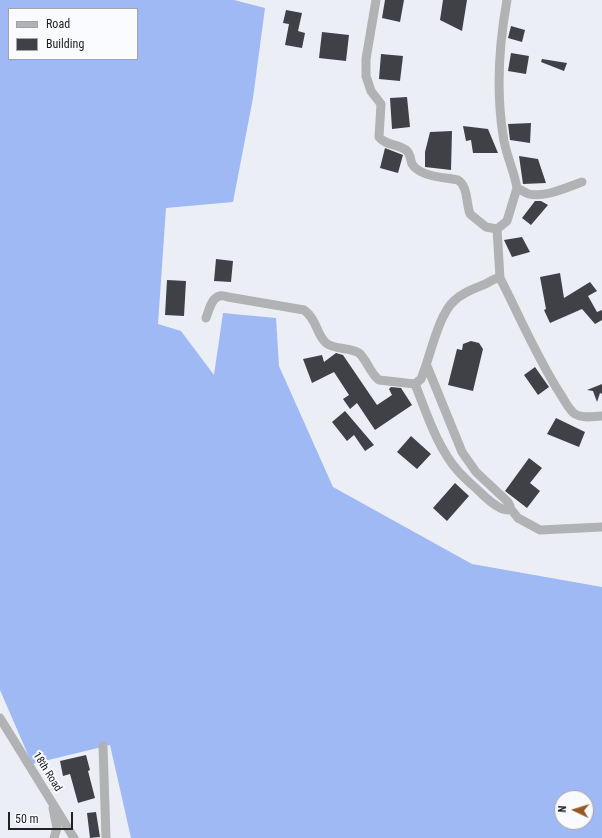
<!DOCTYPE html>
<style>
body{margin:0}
#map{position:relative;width:602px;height:838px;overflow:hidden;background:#ebeef4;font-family:"Roboto Condensed",sans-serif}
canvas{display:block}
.legend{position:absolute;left:8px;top:8px;width:130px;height:52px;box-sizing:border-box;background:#fafbff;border:1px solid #a3a4a7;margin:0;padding:5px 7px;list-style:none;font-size:12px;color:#202224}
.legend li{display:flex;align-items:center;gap:8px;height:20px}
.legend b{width:20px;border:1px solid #a3a4a7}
.north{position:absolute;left:554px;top:790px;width:40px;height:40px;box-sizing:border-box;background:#fafbff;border:1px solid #a3a4a7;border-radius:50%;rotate:274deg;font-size:11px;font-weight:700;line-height:16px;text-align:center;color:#202224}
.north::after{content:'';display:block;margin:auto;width:14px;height:18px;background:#975722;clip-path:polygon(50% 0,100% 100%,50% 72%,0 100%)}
.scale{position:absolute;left:8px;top:812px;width:65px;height:18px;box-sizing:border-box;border:2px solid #202224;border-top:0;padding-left:5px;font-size:12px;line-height:14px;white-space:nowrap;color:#202224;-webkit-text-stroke:3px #fafbff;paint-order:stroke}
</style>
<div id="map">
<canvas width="602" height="838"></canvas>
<ul class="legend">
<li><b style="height:5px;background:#b0b2b4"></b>Road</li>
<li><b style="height:11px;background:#3f4146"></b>Building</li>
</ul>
<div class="north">N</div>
<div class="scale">50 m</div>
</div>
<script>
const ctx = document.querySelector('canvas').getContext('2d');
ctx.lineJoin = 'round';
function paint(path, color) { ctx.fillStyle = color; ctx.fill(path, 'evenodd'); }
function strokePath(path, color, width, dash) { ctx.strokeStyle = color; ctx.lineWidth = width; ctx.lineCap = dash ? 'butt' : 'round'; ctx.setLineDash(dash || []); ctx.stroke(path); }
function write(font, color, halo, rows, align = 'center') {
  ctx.font = font + ' "Roboto Condensed",sans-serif'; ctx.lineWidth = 4; ctx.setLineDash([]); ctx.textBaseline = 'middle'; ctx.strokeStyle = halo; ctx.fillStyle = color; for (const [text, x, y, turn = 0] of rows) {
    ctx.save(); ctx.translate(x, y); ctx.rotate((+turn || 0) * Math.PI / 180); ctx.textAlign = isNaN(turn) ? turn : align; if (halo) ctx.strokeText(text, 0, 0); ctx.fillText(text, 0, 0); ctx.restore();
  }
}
const forest = new Path2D(`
 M0,0h234l31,8 -12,90 -20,104 -67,6 -8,116 23,7 33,44 9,-62 53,5 3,48 54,121 139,77 130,23v251h-471l-21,-93 -78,19 -32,-74zM9,9h128v50h-128zM562,798h24v24h-24z`);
const building = new Path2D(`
 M385,0h19l-4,22 -18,-4z
 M443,0h24l-5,31 -22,-11z
 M286,10l16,3 -4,18 7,2 -3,15 -17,-3 4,-21 -6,-1z
 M511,26l14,4 -3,12 -14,-4z
 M322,32l27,3 -3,26 -27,-3z
 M511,53l18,3 -3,18 -18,-3z
 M381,54l22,2 -3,25 -21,-2z
 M542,59l25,4 -3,8 -23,-9z
 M407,97l3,30 -18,2 -2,-31z
 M531,123l-1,20 -20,-3 -2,-16z
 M463,126l25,3 10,24h-25l-2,-13 -5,1z
 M452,131l-1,39 -26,-3v-15l5,-20z
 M385,148l18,7 -5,18 -18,-5z
 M519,156l19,3 8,24 -23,1z
 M535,201h6l7,4 -17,20 -9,-7z
 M522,237l8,15 -18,5 -8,-17z
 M216,259l17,2 -2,21 -17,-1z
 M560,273l4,25 26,-16 7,9 -9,5 9,16 5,-2v10l-7,4 -13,-15 -32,14 -6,-13 2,-1 -6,-32z
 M167,280l19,1 -2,35 -19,-1z
 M471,341l8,2 4,6 -10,42 -25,-6 9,-36 5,1 1,-6z
 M336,353l7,2 34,50 15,-10 -3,-6 2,-2 10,1 11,17 -37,25 -18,-27 -7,6 -7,-10 6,-4 -15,-23 -22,11 -9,-24 19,-4 2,7z
 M535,367l14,20 -11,8 -14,-20z
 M602,384v10l-2,-1 -3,9 -4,-11 -6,-1z
 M345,411l29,34 -9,6 -11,-16 -7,6 -15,-19z
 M556,418l29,14 -6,15 -32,-13z
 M411,436l20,18 -14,15 -20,-17z
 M529,458l13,10 -12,15 10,8 -13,17 -22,-17z
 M455,483l14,13 -22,25 -14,-13z
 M86,755l4,15 -2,1 7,27 -17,5 -8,-29 -7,2 -3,-15z
 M96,812l4,25 -10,1 -3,-25z`);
const minor = new Path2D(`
 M376,0l-10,59v17l5,15 10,13 -2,33c6,8 18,7 27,13 5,4 4,9 6,14 8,13 32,13 46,16 10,6 8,23 12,34l16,13 11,2
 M507,0c-8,44 -11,90 -4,135 2,18 11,35 14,53 4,2 8,5 12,6 16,4 38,-7 53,-12
 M500,278c20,39 37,80 61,117 4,6 8,15 14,19 8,5 19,2 27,2
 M206,318c4,-11 7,-27 22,-21l76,13c13,9 12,24 22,33 9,7 23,4 33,10 8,7 11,20 20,27l36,4 6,-5c9,-21 17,-64 33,-78 8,-8 19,-12 29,-16 6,-2 10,-7 17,-7l-3,-49 10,-8 10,-33
 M415,384c12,30 22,63 43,87 8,9 17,16 25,24 7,6 16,15 25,15l2,-4 -2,-4 -32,-30 -14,-20 -35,-86
 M510,508l8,10 22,12 62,-3
 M0,718l74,120
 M103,746l3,92
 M53,808l4,20 -3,10`);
const streetNames = [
 ["18th Road",47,772,58]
];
paint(forest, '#9fb9f5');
paint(building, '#3f4146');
strokePath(minor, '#b0b2b4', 9);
write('11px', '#202224', '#fafbff', streetNames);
</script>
